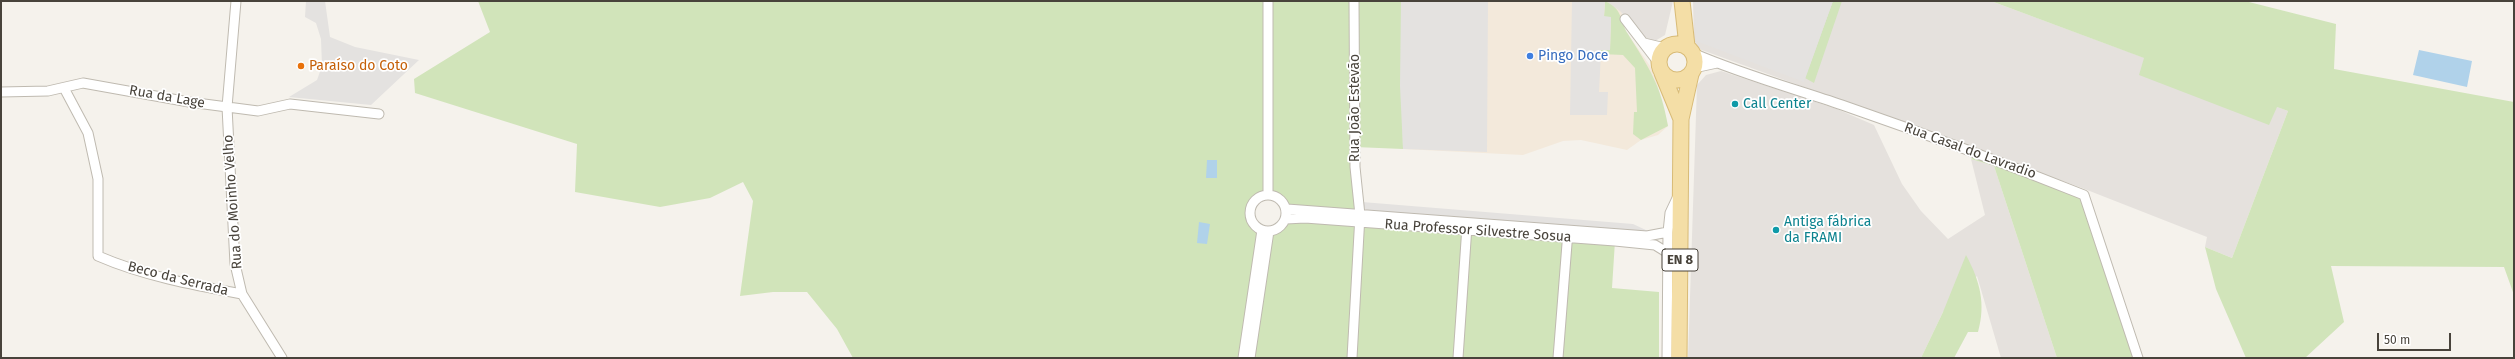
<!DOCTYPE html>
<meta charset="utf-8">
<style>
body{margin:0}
#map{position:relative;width:2515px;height:359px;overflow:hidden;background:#f5f2ec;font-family:"Fira Sans",sans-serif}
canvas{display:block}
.frame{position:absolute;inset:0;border:2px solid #48433b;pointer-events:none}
.scale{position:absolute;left:2377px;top:333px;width:74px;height:18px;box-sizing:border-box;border:2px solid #48433b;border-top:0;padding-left:5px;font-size:12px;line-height:14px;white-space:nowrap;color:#48433b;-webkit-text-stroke:3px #fff;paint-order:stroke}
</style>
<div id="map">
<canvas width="2515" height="359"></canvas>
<div class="frame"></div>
<div class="scale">50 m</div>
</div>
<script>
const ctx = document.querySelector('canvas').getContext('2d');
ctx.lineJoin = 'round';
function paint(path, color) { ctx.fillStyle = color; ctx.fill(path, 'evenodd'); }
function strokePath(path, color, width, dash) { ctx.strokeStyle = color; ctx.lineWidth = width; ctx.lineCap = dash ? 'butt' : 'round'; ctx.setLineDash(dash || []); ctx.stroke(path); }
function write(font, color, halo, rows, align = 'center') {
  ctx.font = font + ' "Fira Sans",sans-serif'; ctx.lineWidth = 3.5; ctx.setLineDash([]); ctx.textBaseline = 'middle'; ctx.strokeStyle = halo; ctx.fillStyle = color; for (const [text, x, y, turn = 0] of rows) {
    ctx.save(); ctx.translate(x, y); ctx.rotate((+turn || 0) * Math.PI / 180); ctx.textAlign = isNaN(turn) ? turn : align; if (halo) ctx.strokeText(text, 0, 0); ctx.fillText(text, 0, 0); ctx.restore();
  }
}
const commercial = new Path2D(`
 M1403,1h212l6,7 4,22 25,36 7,17 11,43 -10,9 -17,5 -14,10 -46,-10 -18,1 -40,14 -120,-6z`);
const industrial = new Path2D(`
 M1606,1h67l-8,34 -10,6 -11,-4 -24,-26z
 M1693,1h298l297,110 -56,147 -27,-11 2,-10 -125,-49 -383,-139 -5,-9z
 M1721,71l116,38 37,16 28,59 19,27 27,28 37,-24 -14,-56 23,7 63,192h-56l-24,-82 -34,36 -22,46h-233l9,-273 9,-10z`);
const green = new Path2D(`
 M478,1h924l1,148 -48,-2 5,68 -75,-9 -6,-8 -11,-4 -14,7c-13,31 22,40 32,18l329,22 -3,47 47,4v66h-806l-16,-29 -30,-37h-34l-33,4 13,-95 -10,-19 -33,16 -50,9 -85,-15 2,-48 -162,-51 -1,-14 76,-47z
 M1605,1c19,9 14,19 23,33 21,34 33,51 40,92l-27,14 -8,-6 1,-22h3l-2,-44 -12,-13 -22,-1v-4h9l1,-33h-7z
 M1833,1h9l-28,82 -9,-5z
 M1991,1h254l91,23 -2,45 180,33v193l-10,-28 -173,-1 13,56 -39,36h-59l-30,-69 -11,-42 27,11 56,-147 -11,-4 -8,18 -130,-50 5,-17z
 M1977,154l107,41 54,163h-81l-63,-192 -23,-7z
 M1966,255c14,26 20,49 12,77h-10l-14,26h-33l22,-46z`);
const parking = new Path2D(`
 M306,1h19l5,36 25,10 64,13 -48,45 -82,-8 28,-17 5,-14 -1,-27 -5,-16 -11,-6z
 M1401,1h87l-1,151 -84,-3 -3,-63z
 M1572,1h33l-1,15 7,1 -1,33h-9l-1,23 -1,19h9l-1,23h-37z
 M1695,1h138l-29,81 -108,-41z
 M1362,202l271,22 15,7 -1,5 -279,-21z`);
const water = new Path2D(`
 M2419,50l53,11 -5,26 -54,-12z
 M1207,160h10v18h-11z
 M1199,222l11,2 -3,20 -10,-1z`);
const minor = new Path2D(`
 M236,1l-9,106 8,157 7,30 40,64
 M1625,19l33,43
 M1644,43l21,5
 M1693,53c48,21 99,35 149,52 81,28 162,58 242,90l54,163
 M1694,68l23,-5
 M64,88l24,45 10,46v77c46,20 95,29 144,38
 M1,92l47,-1 35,-8 106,19 69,9 32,-7 89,10
 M1268,194v-193
 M1250 213a18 18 0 1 1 36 0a18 18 0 1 1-36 0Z
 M1287,209l360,27 21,-4
 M1286,219l19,-1 310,23 40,4 13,8
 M1243,358l19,-128
 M1250,358l19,-127
 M1352,358l8,-143 -5,-48 -1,-166
 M1458,358l9,-132
 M1558,358l10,-127
 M1667,358l1,-126 2,-19 8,-17`);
const primary = new Path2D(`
 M1682,1l5,45
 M1659 62a18 18 0 1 1 36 0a18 18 0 1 1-36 0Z
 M1662,73l19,46
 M1679,358l2,-239 10,-45`);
const markers = [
 [1530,56,4,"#3f7fe0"],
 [301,66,4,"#e8710a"],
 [1735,104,4,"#0f9aa8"],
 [1776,230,4,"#0f9aa8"]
];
const shields = [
 [1680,260,36]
];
const shieldNames = [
 ["EN 8",1680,260]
];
const shopNames = [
 ["Pingo Doce",1538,56]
];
const foodNames = [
 ["Paraíso do Coto",309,66]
];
const streetNames = [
 ["Rua da Lage",167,97,10],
 ["Rua João Estevão",1355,108,-90],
 ["Rua Casal do Lavradio",1970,151,20],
 ["Rua do Moinho Velho",233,202,-94],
 ["Rua Professor Silvestre Sosua",1478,231,4],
 ["Beco da Serrada",178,279,14]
];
const cultureNames = [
 ["Call Center",1743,104],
 ["Antiga fábrica",1784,222],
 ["da FRAMI",1784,238]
];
paint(commercial, '#f3e9db');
paint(industrial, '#e5e1dd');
paint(green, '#d1e4ba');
paint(parking, '#e4e2e0');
paint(water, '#b0d2ea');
strokePath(minor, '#bfbab0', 11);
strokePath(primary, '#d8bb77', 17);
strokePath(minor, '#fff', 9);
strokePath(primary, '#f4dea6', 15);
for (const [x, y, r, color] of markers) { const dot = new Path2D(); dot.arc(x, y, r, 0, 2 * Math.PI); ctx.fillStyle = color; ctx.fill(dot); strokePath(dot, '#fff', 1.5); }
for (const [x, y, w] of shields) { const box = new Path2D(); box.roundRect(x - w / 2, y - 11, w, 22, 3); ctx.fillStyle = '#fff'; ctx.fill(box); strokePath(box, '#48433b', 1); }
write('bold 13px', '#48433b', null, shieldNames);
write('14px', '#366cbe', '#fff', shopNames, 'left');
write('14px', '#c56008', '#fff', foodNames, 'left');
write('14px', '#48433b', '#fff', streetNames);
write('14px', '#0d838f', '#fff', cultureNames, 'left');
</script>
